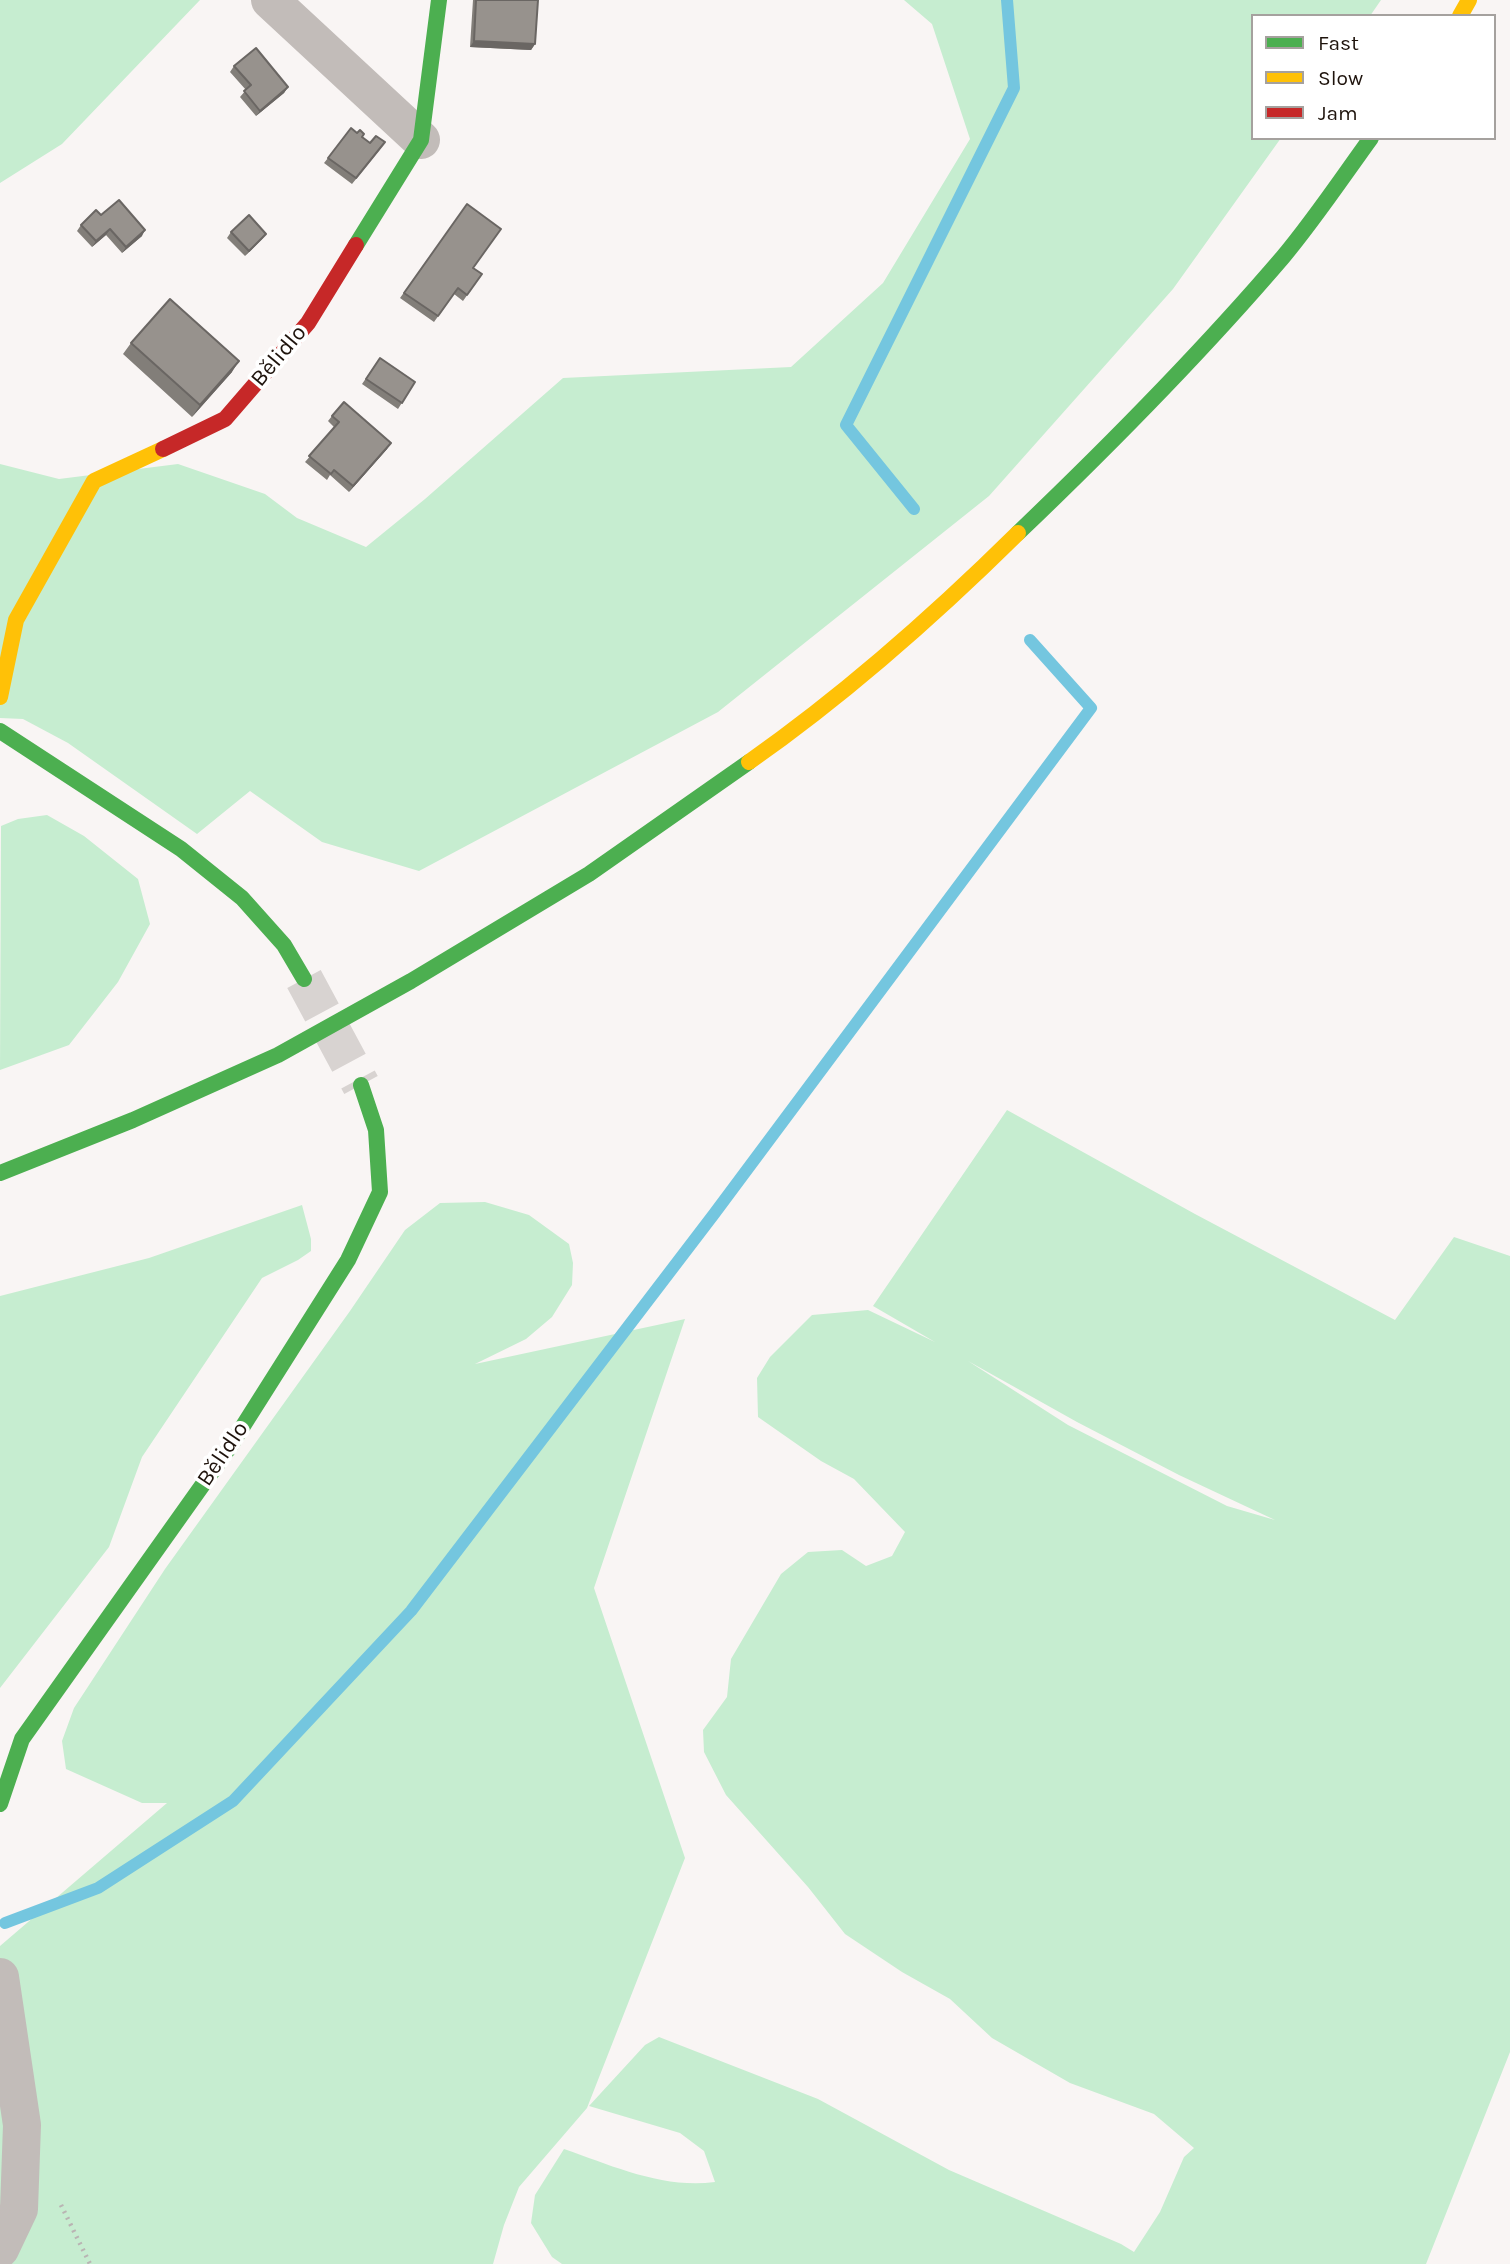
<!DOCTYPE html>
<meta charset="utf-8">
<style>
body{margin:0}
#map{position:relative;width:1510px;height:2264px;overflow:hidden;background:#f9f5f4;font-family:Karla,sans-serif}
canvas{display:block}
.legend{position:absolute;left:1251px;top:14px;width:245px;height:126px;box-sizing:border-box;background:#fff;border:2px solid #a5a19e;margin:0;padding:9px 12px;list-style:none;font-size:21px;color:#1e130c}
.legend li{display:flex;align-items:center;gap:14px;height:35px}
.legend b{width:35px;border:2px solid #a5a19e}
</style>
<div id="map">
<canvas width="1510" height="2264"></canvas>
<ul class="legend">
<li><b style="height:9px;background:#4caf50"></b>Fast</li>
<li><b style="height:9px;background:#ffc107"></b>Slow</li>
<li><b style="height:9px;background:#c62828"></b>Jam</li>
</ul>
</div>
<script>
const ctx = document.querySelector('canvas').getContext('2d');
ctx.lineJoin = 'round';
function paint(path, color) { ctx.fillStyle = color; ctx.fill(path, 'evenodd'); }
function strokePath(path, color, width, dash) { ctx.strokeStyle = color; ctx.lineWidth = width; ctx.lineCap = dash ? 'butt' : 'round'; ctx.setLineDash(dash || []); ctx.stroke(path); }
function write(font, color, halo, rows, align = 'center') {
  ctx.font = font + ' Karla,sans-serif'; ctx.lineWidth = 7; ctx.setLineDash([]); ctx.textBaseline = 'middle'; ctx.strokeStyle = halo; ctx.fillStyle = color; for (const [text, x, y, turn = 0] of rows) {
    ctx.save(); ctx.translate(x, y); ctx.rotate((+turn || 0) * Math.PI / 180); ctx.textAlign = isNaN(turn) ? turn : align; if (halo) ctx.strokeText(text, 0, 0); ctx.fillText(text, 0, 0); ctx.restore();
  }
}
const green = new Path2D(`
 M0,0h200l-138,144 -62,39z
 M904,0h477l-11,16h-117v122h28l-108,151 -184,207 -271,216 -299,159 -97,-29 -72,-51 -53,43 -129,-91 -45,-24 -23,-1v-254l59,15 119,-15 87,30 32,24 69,29 59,-48 138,-121 228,-11 92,-84 87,-144 -38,-115z
 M47,815l37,21 54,43 12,45 -32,58 -49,63 -69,25 1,-244 17,-7z
 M1007,1110l188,104 200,106 59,-83 56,19v796l-84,212h-864l-10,-7 -21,-34 4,-28 29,-46c49,17 99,40 151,33l-11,-31 -24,-18 -91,-27 56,-61 14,-8 159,62 131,71 172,74 13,8 26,-40 24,-55 10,-9 -40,-34 -84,-31 -78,-45 -42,-39 -48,-27 -57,-38 -37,-47 -82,-92 -22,-43 -1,-22 24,-33 4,-38 50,-85 27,-22 34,-2 24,16 26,-10 13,-24 -51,-53 -33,-18 -63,-44 -1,-39 13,-21 42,-42 56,-5 67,32 -62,-36zM968,1361l109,61 102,53 96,45 -48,-14 -159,-81z
 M485,1202l44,13 40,29 4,19 -1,22 -20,32 -26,22 -51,25 210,-45 -91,269 91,270 -98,250 -68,79 -15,38 -11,39h-493v-318l167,-143h-25l-76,-34 -4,-28 12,-33 91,-139 185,-258 55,-81 35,-27z
 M302,1205l9,34v12l-13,9 -36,18 -120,179 -33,90 -109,141v-392l149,-38z`);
const stream = new Path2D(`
 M914,509l-68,-84 168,-337 -7,-88
 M5,1923l93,-35 135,-87 178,-190 303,-397 377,-506 -61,-68`);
const secondaryTunnel = new Path2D(`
 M304,979l57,106`);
const path = new Path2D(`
 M61,2205l29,59`);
const street = new Path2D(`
 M270,0l151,140
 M0,1977l22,148 -3,84 -19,40`);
const fast = new Path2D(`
 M356,245l65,-105 18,-140
 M1018,533c92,-88 182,-179 265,-276 31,-37 59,-79 88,-119
 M0,731l181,118 61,49 42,47 20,34
 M0,1173l133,-53 145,-65 133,-74 178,-107 160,-112
 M0,1804l22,-65 209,-294 117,-185 32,-68 -4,-62 -15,-45`);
const slow = new Path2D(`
 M1460,16l9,-16
 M0,697l16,-77 78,-139 69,-32
 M749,762c94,-66 187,-148 269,-229`);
const jam = new Path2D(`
 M163,449l62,-30 83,-96 48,-78`);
const wall = new Path2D(`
 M473,0h65l-3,44 -4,6 -61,-3z
 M234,66l54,21 -4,6 -28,23 -16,-19 6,-7 -16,-18z
 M362,137l8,6 11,5 -29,36 -28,-21 4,-5z
 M467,204l6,64 9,6 -19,27 -9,-7 -20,28 -34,-24z
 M101,215l41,21 -20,17 -16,-18 -14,12 -15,-16 4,-6z
 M231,232l35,2 -4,5 -17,17 -18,-18z
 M131,343l101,29 -40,45 -69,-63z
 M380,358l35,24 -17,27 -36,-25z
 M332,416l55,33 -38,43 -19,-17 -3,5 -22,-18 30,-34 -7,-7z`);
const shadedWall = new Path2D(`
 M474,41l61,3 -4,6 -61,-3z
 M288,87l-4,6 -28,23 4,-5z
 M110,229l-4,6 -14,12 4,-6z
 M145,230l-3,6 -20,17 4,-6z
 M266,234l-4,5 -17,17 4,-5z
 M239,361l-7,11 -40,45 8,-12z
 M391,443l-4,6 -38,43 4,-6z`);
const building = new Path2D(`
 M476,0h62l-3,44 -61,-3z
 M256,48l32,39 -28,24 -16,-20 7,-6 -17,-19z
 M351,128l6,5 3,-3 4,4 -2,3 8,6 6,-7 9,6 -29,36 -28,-20z
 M119,200l26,30 -19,17 -16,-18 -14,12 -15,-16 15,-15 5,5z
 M467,204l34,25 -28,39 9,6 -15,21 -9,-7 -20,28 -34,-23z
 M249,215l17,19 -17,17 -18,-19z
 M170,299l69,62 -39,44 -69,-62z
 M380,358l35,24 -13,21 -36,-24z
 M344,402l47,41 -38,43 -19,-16 -3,4 -22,-18 30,-34 -7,-6z`);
const streetNames = [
 ["Bělidlo",279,356,-50],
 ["Bělidlo",223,1454,-56]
];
paint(green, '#c6edd0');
strokePath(stream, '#74c6df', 12);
strokePath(secondaryTunnel, '#d8d3d1', 38, [38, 19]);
strokePath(path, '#b9b4b3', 4.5, [2, 5]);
strokePath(street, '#c2bcb9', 38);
strokePath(fast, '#4caf50', 16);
strokePath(slow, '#ffc107', 16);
strokePath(jam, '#c62828', 16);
paint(wall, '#827e79');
paint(shadedWall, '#6a6663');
paint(building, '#97928d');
strokePath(building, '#6a6663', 2);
write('23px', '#1e130c', '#fff', streetNames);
</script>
